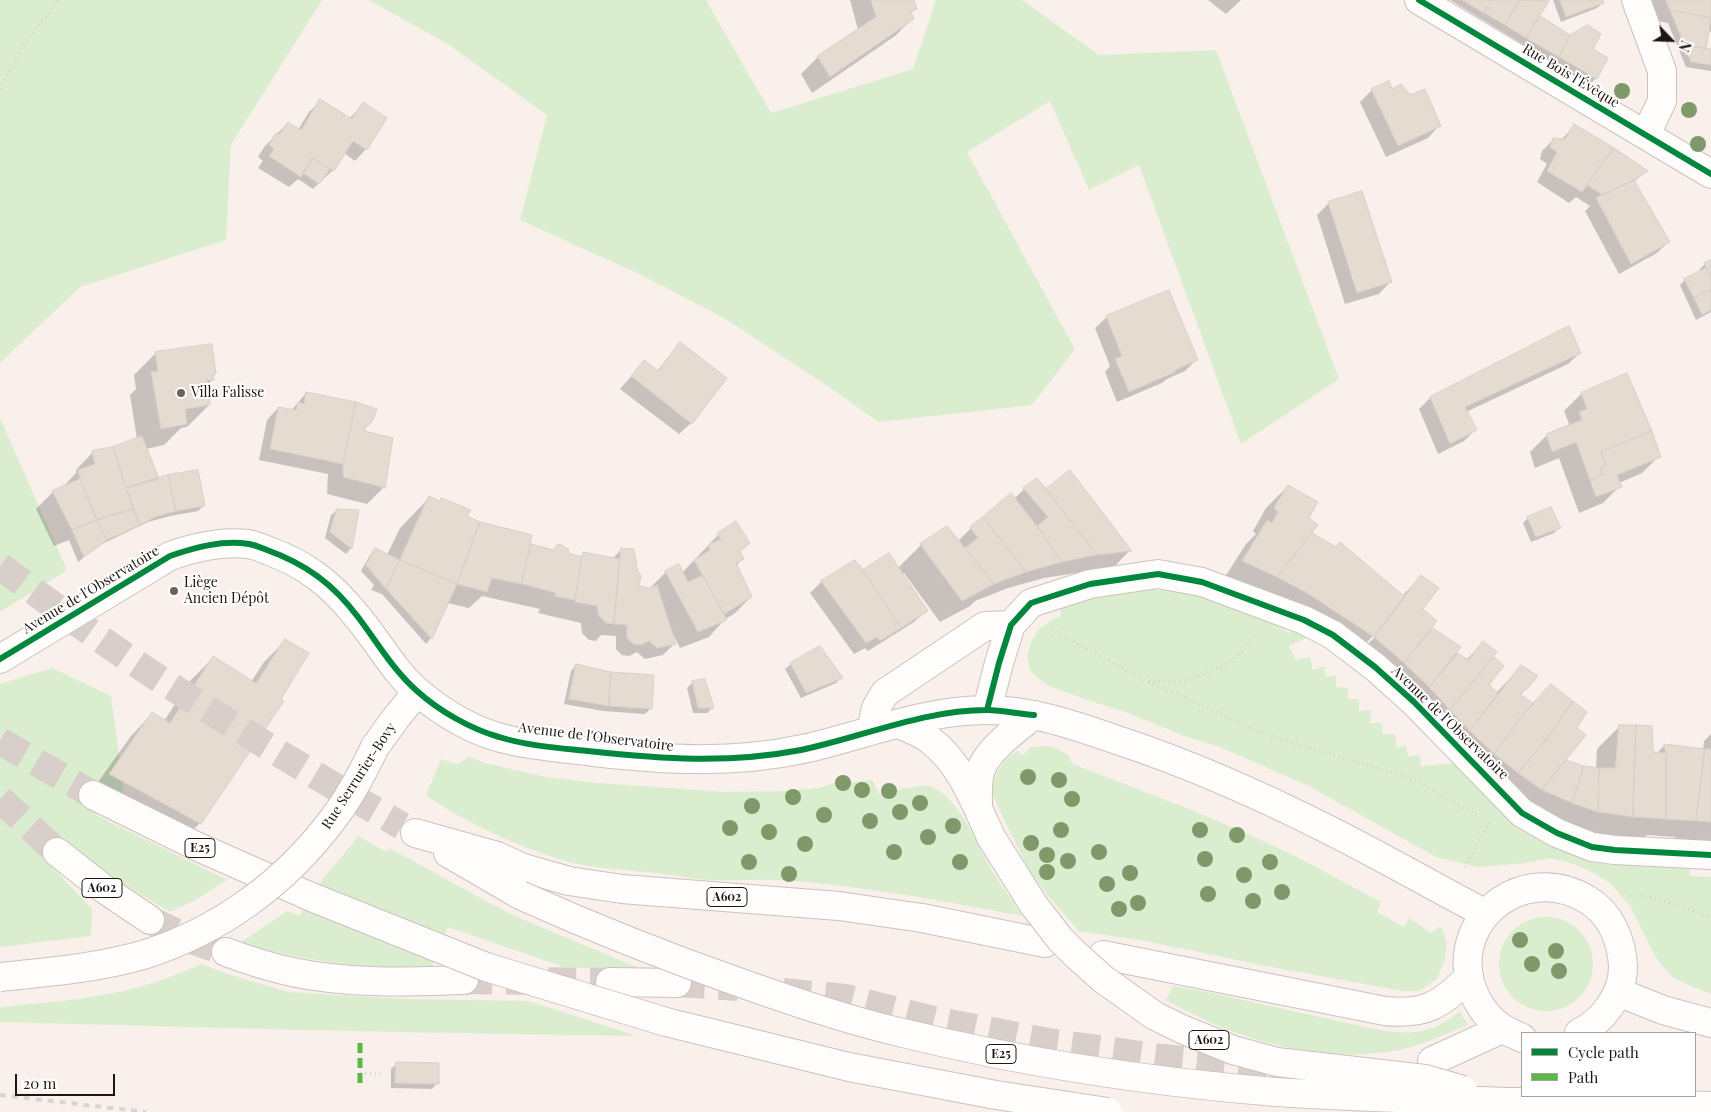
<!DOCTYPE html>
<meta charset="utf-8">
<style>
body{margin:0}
#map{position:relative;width:1711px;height:1112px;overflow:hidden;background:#f9f0ec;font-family:"Playfair Display",serif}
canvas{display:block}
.legend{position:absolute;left:1521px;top:1032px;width:175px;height:65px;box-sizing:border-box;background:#fff;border:1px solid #a5a2a0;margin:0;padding:6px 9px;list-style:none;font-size:15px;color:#1f1612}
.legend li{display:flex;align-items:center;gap:10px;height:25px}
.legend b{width:25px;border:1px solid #a5a2a0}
.north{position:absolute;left:1646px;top:15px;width:50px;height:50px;-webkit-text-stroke:4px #fff;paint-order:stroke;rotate:114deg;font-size:14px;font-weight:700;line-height:20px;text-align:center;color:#1f1612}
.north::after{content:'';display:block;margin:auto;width:18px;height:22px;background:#1f1612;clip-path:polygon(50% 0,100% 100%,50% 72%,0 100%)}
.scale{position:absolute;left:15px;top:1074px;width:100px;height:22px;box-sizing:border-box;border:2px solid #1f1612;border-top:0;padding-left:6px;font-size:15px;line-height:18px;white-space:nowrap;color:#1f1612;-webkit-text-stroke:4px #fff;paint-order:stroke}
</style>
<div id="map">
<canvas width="1711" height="1112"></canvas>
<ul class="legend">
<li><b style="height:6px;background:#00873e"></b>Cycle path</li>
<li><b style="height:6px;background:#58b947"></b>Path</li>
</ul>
<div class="north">N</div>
<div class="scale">20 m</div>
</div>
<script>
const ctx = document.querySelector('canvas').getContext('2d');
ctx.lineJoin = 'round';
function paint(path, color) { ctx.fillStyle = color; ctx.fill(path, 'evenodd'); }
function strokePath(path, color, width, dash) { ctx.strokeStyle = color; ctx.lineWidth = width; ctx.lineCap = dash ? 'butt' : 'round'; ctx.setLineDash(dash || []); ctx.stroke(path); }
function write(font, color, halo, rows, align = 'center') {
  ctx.font = font + ' "Playfair Display",serif'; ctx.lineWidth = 4; ctx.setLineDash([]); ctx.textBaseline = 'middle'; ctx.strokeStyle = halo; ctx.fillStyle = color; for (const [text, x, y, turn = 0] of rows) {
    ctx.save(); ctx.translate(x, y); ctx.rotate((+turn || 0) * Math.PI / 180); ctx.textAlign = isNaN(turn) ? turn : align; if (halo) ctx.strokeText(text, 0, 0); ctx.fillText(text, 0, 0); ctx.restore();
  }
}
const green = new Path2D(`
 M0,0h322l-91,145 -5,95 -146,47 -80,76z
 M369,0h339l-1,2 64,111 142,-44 23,-69h86l77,55 117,-5 123,329 -98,65 -102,-279 -50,25 -39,-89 -83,51 108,197 -43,56 -154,17 -46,-33 -108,-71 -85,-44 -119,-54 27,-105 -98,-70z
 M0,418l67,152 -67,42z
 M1147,589l39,3 58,16 44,24 14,-2 7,7 -20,9 6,14 15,-3 3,13 11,-4 2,11 10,-1v11l12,1v11h11v12l12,-1 -1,13h11l2,11h12l2,13 9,-1 2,10 12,-1 1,11 37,-3 44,45 188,56v12l21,1v117l-25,-10 -14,-7 -16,-19 -26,-52 -19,-22 -15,-10 -22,-10 -24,-6 -23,5 -50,4 -41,-10 -129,-72 -90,-39 -33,-10 -61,-25 -36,-11 -38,-14 -10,-7 -9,-9 -3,-13 4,-15 7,-12 17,-12 6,-2 -1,-12z
 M52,668l59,28 13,98 -28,21 131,65 -32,20 -25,12 -65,-39 -42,-34 -10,29 39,41 -1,27 -91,11v-263z
 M1052,746l16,9 5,9 121,47 65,28 44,21 78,42 -4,10 27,15 5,-9 22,15 10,-7 6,17 -3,19 -7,17 -18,12h-17l-136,-25 -121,-25 -66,-10 -31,-35 -18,-24 -22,-44 -15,-32 -3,-13 16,-24 11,-8 6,4 8,-8z
 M469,757l16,6 61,14 52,6 126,9 58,-1 38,-3 21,-8 14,2 17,-2 8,14c11,-2 39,-11 49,-8 31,10 49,62 65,88 9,14 19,28 28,42 -80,-15 -161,-31 -243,-36 -21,-1 -42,1 -64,0 -20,0 -40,-5 -60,-7 -28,-3 -58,-4 -86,-11 -48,-14 -102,-38 -143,-67l15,-36 16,5z
 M358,836l28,16 3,-4 121,66 134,56 -80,-3 -116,-40 -17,41c-67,2 -127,-8 -193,-24l49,-33 13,5c14,-31 38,-53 58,-80z
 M1499 964a47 47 0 1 1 94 0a47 47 0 1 1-94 0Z
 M202,964l23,9 63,19 116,7 124,2 109,35c-212,-3 -425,-8 -637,-14v-14l1,-1c41,-4 82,-7 122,-16 27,-6 53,-16 79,-27z
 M1173,986l34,6 172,38c36,5 52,4 81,-19l8,14c-25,10 -49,22 -76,26 -76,13 -160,-13 -226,-51z`);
const shadow = new Path2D(`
 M850,0h63l2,9 -4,4 1,6 -17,17 -83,57 -11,-19 17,-17 40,-27z
 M1208,0h33l-15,14z
 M1450,0h94l3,2 -9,14 69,43 -11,19 -12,12 -36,-21 4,-7z
 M1553,0h49l1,3 -6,5 -36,14z
 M1652,0h59v32l-2,-1 -4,19 6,1v20l-25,-4 -18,-44 -10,-2z
 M1372,90h20l47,36 -11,12 -42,19 -26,-55z
 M321,101l28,18 14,-15 3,45 -11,12 -11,-8 -11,17 -20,19 -15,-10 -9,8 -31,-19 5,-7 -5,-4 7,-11 23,-23 10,7 11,-18z
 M1574,126l72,45 -12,11 34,60 -11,11 -38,21 -34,-63 5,-5 -14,-9 -7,6 -32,-21 10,-18 -7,-5 2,-8 12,-12 7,1z
 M1329,203l61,79 -11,12 -34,10 -28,-89z
 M1711,261v51l-15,8 -16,-35 5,-5 15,-8 -1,-2 6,-6z
 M1107,317l89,43 -11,11 -18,8 -5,4 -45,19 -12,-30 5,-6 -15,-38z
 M1569,328l11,25 -12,11 -102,48 9,18 -11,11 -26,13 -19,-45 11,-11z
 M680,343l11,80 -12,11 -59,-45 24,-27 13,9z
 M156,353l59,21 -3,2v4l-6,6 3,19 -22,22 -6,1 -17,17 -18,4 12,31 45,26 -5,5 -28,5 -22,6 -48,23 -22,17 -9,-22 -15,6 -18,-37 17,-17 9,-4 14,-15v-3l16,-17 22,-4 23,-10 -7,-44 6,-6 -2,-14z
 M306,393l62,32 -5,7 21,55 -17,17 -40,-10 1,-20 -69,-14 8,-40 11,-12 13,3z
 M1581,394l78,62 -17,17 -23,10 1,3 -17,17 -24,10 -20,-55 -24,10 -5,-16 17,-17 19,-7 3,-4 -5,-13z
 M1288,486l20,33 -3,21 1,1 96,55 19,-19 1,32 9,19 28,20 -3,5 10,7 17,-17 -1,25 1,1 11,-10 -7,26 9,8 25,-26 7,19 -8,9 12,9 43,24 -15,37 2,1 34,3 1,-20 22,-22 32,26h6l8,-8 38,5 1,-9 7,-7v109h-37l1,-6 -28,-2 -5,5 -65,-6 -28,-10 -196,-165 26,-26 -1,-2 -22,22 -135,-70 25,-39 10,-10 -3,-3 13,-23z
 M1024,489l22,2 84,59 -16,17 -70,11 -36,10 -33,13 -5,5 -30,16 -36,-49 -2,1 24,37 -12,11 -46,29 -3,-3 -11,6 -44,-61 11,-11 33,-21 9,10 35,-3 23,-23 37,-4 13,-13 43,-29z
 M429,498l10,4 3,-3 23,17 64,28 23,7 6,-5 8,8 13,4 5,-5 28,6 10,-10 15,38 12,2 17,-17 16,1 36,-38 30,8 -9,9 3,7 -6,7 15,31 -17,17 -9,5 -16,18 -29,11 -8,-16 2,12 -11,11 -18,4 -8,-7 -8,4 -7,-1 -6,-6v-13l-15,-1 -5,6 -7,-1 -7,-7 -1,-10 -43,-10 2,-4 -58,-13 -13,12 -22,-5 -16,35 -5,6 -44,-50 -11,-4 3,-5 -13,-14 9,-16 6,-5 11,5 13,-27z
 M337,510l20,1 -6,37 -5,6 -21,-16 6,-23z
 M1528,518l31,9 -5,6 -23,9 -8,-19z
 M286,640l-86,183 -22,22 -90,-49 43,-60 21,-22 12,7 27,-41 22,-22 38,24 13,-20z
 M791,664l50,14 -5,5 -35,15 -16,-29z
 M576,665l74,44 -5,5 -42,-3 -39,-7 7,-33z
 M693,682l20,25 -6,6h-14l-6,-25z
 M396,1064l41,19 -5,6 -41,-1v-19z`);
const building = new Path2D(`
 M871,0h43l3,9 -6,3 3,7 -84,58 -13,-21 59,-39z
 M1463,0h29l-8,13z
 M1492,0h28l-15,25 -21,-12z
 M1520,0l29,1 -23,37 -21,-13z
 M1560,0h43l1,3 -38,14z
 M1666,0h45v18l-41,-8z
 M1670,10l41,8 -5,31 -21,-4z
 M1540,16l30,19 -11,22 -33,-19z
 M1588,25l13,9 -8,15 15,9 -11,21 -38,-22 11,-22z
 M1685,45l26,4v16l-20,-3z
 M1389,81l3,8 9,-5 9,11 15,-6 16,37 -43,20 -27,-57z
 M320,99l32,20 11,-17 24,16 -20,32 -14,-9 -19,30 -21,-13 -12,19 -32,-21 5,-7 -5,-4 7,-12 3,2 9,-13 13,8z
 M1574,124l40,24 -32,44 -35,-21 10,-19 -7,-5 3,-9 12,1z
 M1614,148l34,23 -14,9 -31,15 -16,-10z
 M313,158l17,11 -11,15 -16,-11z
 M1634,180l36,62 -39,22 -35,-66z
 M1362,191l30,91 -35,11 -29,-91z
 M1711,260v18l-7,-15z
 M1706,268l5,10v12l-17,8 -10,-19z
 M1169,290l29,70 -23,10v2l-46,20 -14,-33 7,-3 -16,-40z
 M1711,290v20l-9,5 -8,-17z
 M1569,326l12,27 -116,54 12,23 -27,14 -20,-47z
 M680,342l47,36 -35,46 -61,-48 13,-16 14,11z
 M212,344l4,30h-3l1,6h-7l3,25 -25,4 2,15 -26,5 -10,-57 7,-1 -3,-19z
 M1627,373l25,58 -51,21 5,14 -6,2 3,6 -13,6 -14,-38 -24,10 -6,-18 36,-14 -3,-8 8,-3 -6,-16z
 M306,392l50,10 -13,62 -73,-15 8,-42 18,3 2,-8 6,2z
 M356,402l21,7 -4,11 -4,5 -4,2 -1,4 29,7 -8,50 -42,-11v-13z
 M1652,431l9,26 -44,18 5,12 -26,10 -6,-17 13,-6 -3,-6 6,-2 -5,-14z
 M142,436l17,43 -33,9 -13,-41z
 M113,447l20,62 -36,11 -17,-41 -2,-9 17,-6 -3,-13z
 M198,470l7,36 -29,5 -8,-36z
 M1070,470l62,81 -35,4 -51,-66z
 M168,475l8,36 -21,6 -15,8 -14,-37z
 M1037,478l9,11 51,66 -35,7 -25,-36 11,-9 -25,-29z
 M80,479l17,41 -25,10 -20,-39z
 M1288,485l30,17 -9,16 9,7 -41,52 -35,-16 25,-41 5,3 6,-11 -4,-4z
 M1011,493l26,33 25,36 -36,10 -43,-55z
 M429,496l11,5 1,-3 30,12 -4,6 13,6 -23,62 -57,-24z
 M1551,507l10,21 -25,9 -9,-20z
 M133,509l7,16 -33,15 -10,-20z
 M337,509l22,1 -7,39 -22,-17z
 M983,517l43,55 -32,12 -29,-36 13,-10 -8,-11z
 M97,520l10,20 -23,17 -12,-27z
 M736,521l14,22 -10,8 4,8 -8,4 16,34 -28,17 -30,-54 16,-10 -2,-5 13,-6 -4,-5z
 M480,522l52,13 -10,49 -30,-6 -5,14 -30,-8z
 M947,526l47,58 -32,17 -42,-57z
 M1312,533l24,14 4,-5 65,55 -31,40 -67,-44 -30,-16z
 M531,544l23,6 3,-5 3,-1 9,6 -1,3 14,4 -7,43 -21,-4 2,-3 -34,-9z
 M375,548l25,12 -14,29 -20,-24z
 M621,548l13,1 3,20 4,7 -2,10 11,2 7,-3 19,59 -19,4 -8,-7 -8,4 -8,-1 -6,-6v-13l-13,-1z
 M583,552l37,7 -6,65 -8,-1 -7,-7 -2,-10 -22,-4z
 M889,553l39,58 -27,17 -38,-58z
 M400,560l57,24 -25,55 -46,-50z
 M855,560l8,10 38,58 -21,13 -3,-4 -11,6 -45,-62z
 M679,564l9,18 15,-7 24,45 -29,12 -33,-61z
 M1421,575l18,13 -16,21 14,12 -33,42 -30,-26z
 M1433,628l28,19 -32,40 -25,-24z
 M285,639l24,14 -28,46 3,2 -83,123 -92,-50 43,-62 18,11 43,-67 43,27z
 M1483,641l14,11 -47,58 -21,-23 29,-34 10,7z
 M820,646l23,32 -37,15 -16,-30z
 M1494,657l10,9 -15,19 9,8 -28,38 -20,-21z
 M576,664l35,8 -2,34 -40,-7z
 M1521,665l17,11 -9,11 -9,7 14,10 -9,8 -31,42 -24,-23z
 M611,672l43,3 -2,34 -43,-3z
 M705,679l9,29h-16l-6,-27z
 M1551,684l22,17 -24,35 -31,37 -24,-19 31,-42z
 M1573,701l14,11 -10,16 9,7 -44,55 -24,-17 31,-37z
 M1619,725h17l-3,92 -35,-5 1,-44h16z
 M1636,725l16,1 1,26 13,1v66l-33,-2z
 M1664,744l41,5 -9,72 -30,-2v-66z
 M1705,749h6v73l-15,-1z
 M1566,760l18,6 -12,37 -30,-13z
 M1584,766l15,2 -1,44 -26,-9z
 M396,1062l43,1v21l-44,-1z`);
const highwayTunnel = new Path2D(`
 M0,566c58,43 116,86 177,124 74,47 149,92 225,136
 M0,741l93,54
 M0,799l57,53
 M150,920l44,21 32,11
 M464,980l146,2
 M677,983l61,4
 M783,992l63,6 88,22 114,22 114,16 117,11`);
const path = new Path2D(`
 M0,89l22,-42 37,-47
 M1051,630l98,52 118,53 143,43 69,38
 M1149,682l36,-1 26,-10 19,-9 16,-15 9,-12
 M1465,867l24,-45
 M1630,896c17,-4 63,15 81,21
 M360,1073l22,1`);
const minor = new Path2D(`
 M1419,0l292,174
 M1636,0l26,71v30l-16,33
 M0,659l170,-103c25,-9 51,-15 78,-12 7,1 14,4 21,7 36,13 62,33 86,63 22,25 38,57 64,79 23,19 52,37 82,45 30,8 61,10 93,14 70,8 139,12 209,-3 60,-13 120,-39 183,-39 47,0 90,16 134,31 73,24 144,56 213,91 51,26 102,55 153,82
 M987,710l12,-47 12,-38 20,-22 59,-19 68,-10 44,8 102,38 29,15 42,32 39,35 108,111 35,20 35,14 23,3 96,5
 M871,731l5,-23 9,-15 100,-67 26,-1
 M375,747l20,-28 22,-27
 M1618,992l45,18 48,13
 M1522,1038c-6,-3 -14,-6 -20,-10 -11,-7 -19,-17 -25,-28 -37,-72 42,-142 111,-100 23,14 34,41 35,67 0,28 -21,55 -44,66`);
const highway = new Path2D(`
 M899,724c10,5 23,9 31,16 31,23 45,63 61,97
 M93,795l103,51 113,50
 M978,808c0,-12 -1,-24 2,-36 6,-22 37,-43 54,-57
 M415,833l82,23 26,12 46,13 53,8 217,17 83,12 123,25
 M57,852l47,37 46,31
 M448,853l72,42
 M226,952c21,8 43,15 66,20 57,12 114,10 172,8
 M1103,955l282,56c40,4 56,-6 84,-34
 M610,982l67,1
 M1432,1061l70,-32
 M1505,1102h84l122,4`);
const rail = new Path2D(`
 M0,1095l146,17`);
const minorBridge = new Path2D(`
 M0,977c49,-5 99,-9 146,-23 75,-24 140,-72 187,-135 17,-22 30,-47 42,-72`);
const highwayBridge = new Path2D(`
 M991,837l42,67 27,35 15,15 28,25 52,37 29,14 49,20 44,12 148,17 38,11
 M520,895c71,32 144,61 218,87 54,19 109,38 165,51 122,30 248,49 373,59 76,5 153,7 229,10
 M309,896l177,71 180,55 183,45 147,28 112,17`);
const quiet = new Path2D(`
 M360,1083v-42`);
const cycleway = new Path2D(`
 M1419,0l292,174
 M0,659l170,-103c26,-9 52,-16 79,-12 6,1 13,4 18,6 39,14 66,34 91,67 19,25 35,53 59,74 22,20 54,38 82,46 29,9 60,11 89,14 75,8 139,13 213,-1 62,-13 122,-40 186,-40 15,0 32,4 47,5
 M987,710l12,-47 12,-38 20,-22 59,-19 68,-10 44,8 102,38 29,15 42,32 39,35 108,111 35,20 35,14 23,3 96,5`);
const trees = [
 [1622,91],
 [1689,110],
 [1698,144],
 [1028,777],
 [1059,780],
 [843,783],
 [862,790],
 [889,791],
 [793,797],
 [1072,799],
 [920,803],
 [752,806],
 [900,812],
 [824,815],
 [870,821],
 [953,826],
 [730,828],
 [1061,830],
 [1200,830],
 [769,832],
 [1237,835],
 [928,837],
 [1031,843],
 [805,844],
 [894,852],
 [1099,852],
 [1047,855],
 [1205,859],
 [1068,861],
 [749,862],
 [960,862],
 [1270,862],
 [1047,872],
 [1130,873],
 [789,874],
 [1244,875],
 [1107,884],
 [1282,892],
 [1208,894],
 [1253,901],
 [1138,903],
 [1119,909],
 [1520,940],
 [1556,951],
 [1532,964],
 [1559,971]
];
const markers = [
 [181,393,5,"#6b625e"],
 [174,591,5,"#6b625e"]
];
const shields = [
 [200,848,30],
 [102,888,40],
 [727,897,40],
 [1209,1040,40],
 [1001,1054,30]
];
const shieldNames = [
 ["E25",200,848],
 ["A602",102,888],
 ["A602",727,897],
 ["A602",1209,1040],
 ["E25",1001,1054]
];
const streetNames = [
 ["Rue Bois l'Évêque",1571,76,31],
 ["Avenue de l'Observatoire",91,590,-31],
 ["Avenue de l'Observatoire",1450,723,44],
 ["Avenue de l'Observatoire",596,737,7],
 ["Rue Serrurier-Bovy",359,776,-57]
];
const poiNames = [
 ["Villa Falisse",191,393],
 ["Liège",184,583],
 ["Ancien Dépôt",184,599]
];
paint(green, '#dbedcf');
paint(shadow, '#0003');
paint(building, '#e6dbd0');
strokePath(building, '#d7d0ca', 1);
strokePath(highwayTunnel, '#d8cfcb', 28, [28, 14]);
strokePath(minor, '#cbc2be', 30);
strokePath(highway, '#cbc2be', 30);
strokePath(path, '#d4d1d1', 3, [1, 4]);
strokePath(minor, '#fefdfc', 28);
strokePath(highway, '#fefdfc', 28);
strokePath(rail, '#d7d4d2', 4, [6, 6]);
strokePath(minorBridge, '#cbc2be', 30, []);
strokePath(highwayBridge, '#cbc2be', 30, []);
strokePath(minorBridge, '#fefdfc', 28);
strokePath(highwayBridge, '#fefdfc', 28);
strokePath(quiet, '#58b947', 5, [10, 5]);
strokePath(cycleway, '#00873e', 6);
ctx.fillStyle = '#7f996a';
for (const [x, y] of trees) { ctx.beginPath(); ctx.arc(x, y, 8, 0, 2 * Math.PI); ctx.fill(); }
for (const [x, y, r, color] of markers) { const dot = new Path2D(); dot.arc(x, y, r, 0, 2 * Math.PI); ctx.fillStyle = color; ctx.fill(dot); strokePath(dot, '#fff', 2); }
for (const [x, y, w] of shields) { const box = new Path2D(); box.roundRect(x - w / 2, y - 9.5, w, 19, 4); ctx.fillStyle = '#fff'; ctx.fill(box); strokePath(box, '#1f1612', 1); }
write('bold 12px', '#1f1612', null, shieldNames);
write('14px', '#1f1612', '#fff', streetNames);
write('14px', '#1f1612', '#fff', poiNames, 'left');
</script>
